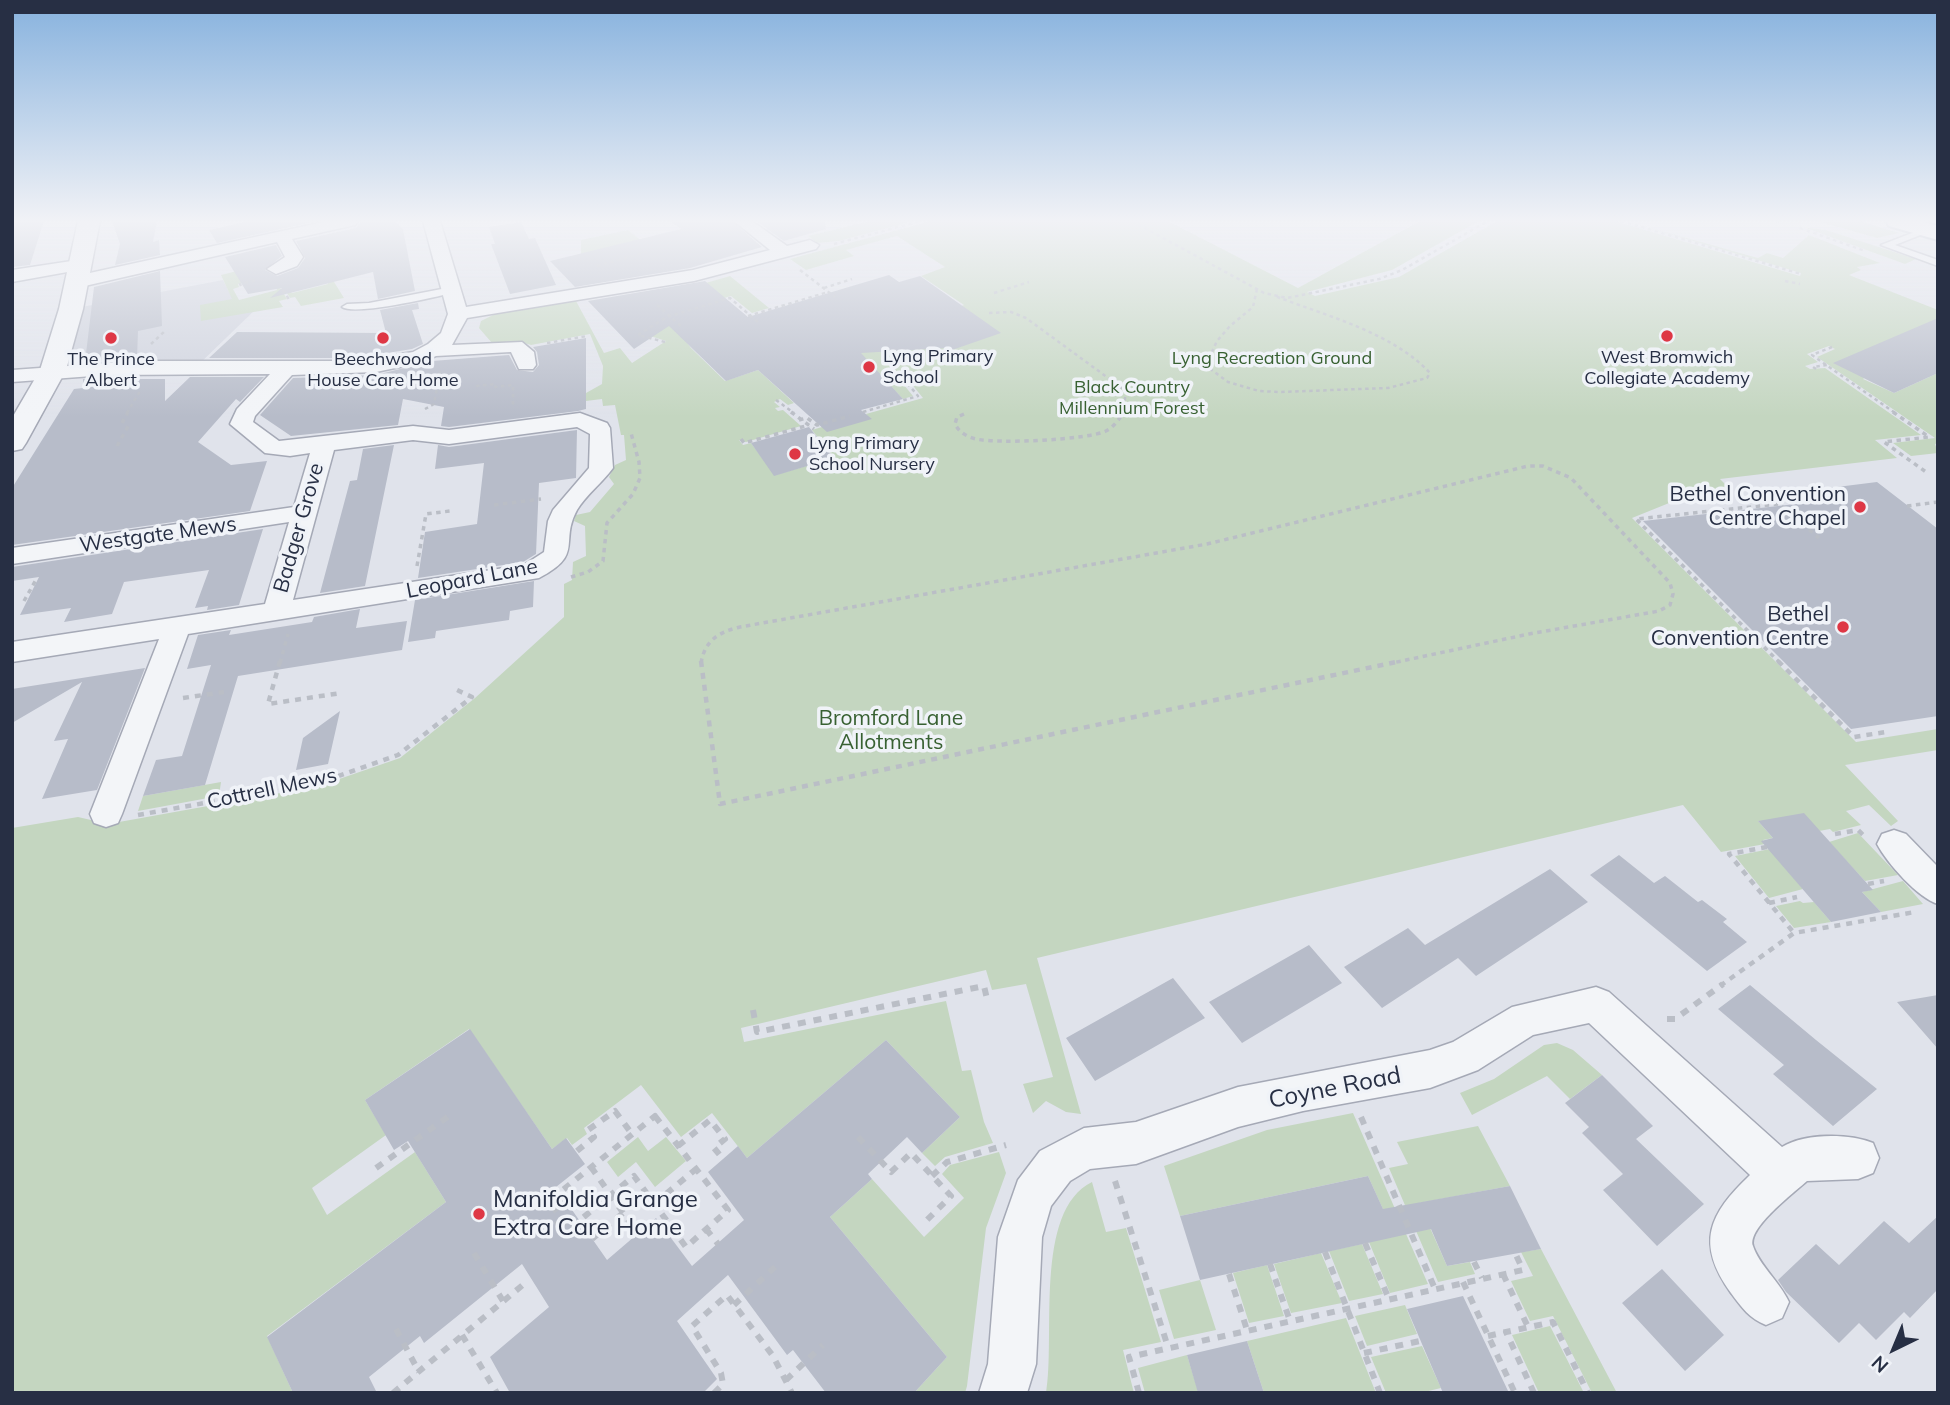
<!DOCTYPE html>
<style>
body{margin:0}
#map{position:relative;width:1950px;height:1405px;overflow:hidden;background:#e0e3eb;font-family:Mulish,sans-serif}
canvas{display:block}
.frame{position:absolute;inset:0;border:14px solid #272f44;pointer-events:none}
.north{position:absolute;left:1859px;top:1314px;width:70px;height:70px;-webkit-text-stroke:5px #f0f3f8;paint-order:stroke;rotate:223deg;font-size:19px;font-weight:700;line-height:28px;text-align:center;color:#272f44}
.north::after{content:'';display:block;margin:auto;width:24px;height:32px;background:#272f44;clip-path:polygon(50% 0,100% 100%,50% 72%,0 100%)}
</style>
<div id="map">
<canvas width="1950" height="1405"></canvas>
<div class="frame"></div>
<div class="north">N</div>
</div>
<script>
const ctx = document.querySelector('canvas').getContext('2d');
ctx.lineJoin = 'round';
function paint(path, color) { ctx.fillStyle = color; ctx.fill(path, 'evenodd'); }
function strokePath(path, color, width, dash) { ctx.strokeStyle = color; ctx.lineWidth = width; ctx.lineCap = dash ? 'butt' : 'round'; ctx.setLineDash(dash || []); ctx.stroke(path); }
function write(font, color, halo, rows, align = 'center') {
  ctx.font = font + ' Mulish,sans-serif'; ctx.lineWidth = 7; ctx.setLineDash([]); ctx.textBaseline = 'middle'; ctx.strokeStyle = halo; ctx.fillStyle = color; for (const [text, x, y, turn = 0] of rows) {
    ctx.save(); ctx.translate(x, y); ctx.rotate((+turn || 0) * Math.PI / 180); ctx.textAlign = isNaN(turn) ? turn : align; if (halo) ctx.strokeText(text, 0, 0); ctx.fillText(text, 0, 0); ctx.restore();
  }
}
const built = new Path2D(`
 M223,280l17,33 15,-3 -59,57 -143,3 18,-61z`);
const green = new Path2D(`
 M870,221h44l-75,20 -22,2 -9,-7z
 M931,221h237l130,67 122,-67h59l-87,49 -85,22 8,4 84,-19 98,-56h118l185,55 1,-3 -175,-52 132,37 9,-5 16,5 26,-23 71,28 -23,4 4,3 -12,5 89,35v8l-75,61 31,14 44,-20v70l-3,1 3,9 -27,3 -18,-13 42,-5 -118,-81 18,-8 -6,-3 -22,8 11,8 -13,4 5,3 15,-1 96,67 -46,5 22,18 -177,21 12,12 -48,6 -52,21 224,224 82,-13v21l-93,15 53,56 -7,5 -22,-21 -23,6 15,14 -28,7 -3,-3 -11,2 -61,-10 15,17 -10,2 2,4 -44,8 -38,-47 -646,153 44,156 -15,-2 -20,-11 -13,12 -10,-29 30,-7 -27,-93 -34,6 -6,-20 -245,58 3,14 202,-41 16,70 9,-1 13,52 9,21 -48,14 -10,9 -13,-13 38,-36 -74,-77 -139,118 -35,-45 -31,24 -40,-52 -57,43 3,6 -15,11 -5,-7 -15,11 -83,-120 -104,71 21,35 -74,53 15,27 88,-63 31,50 -179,134 26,57h-281v-565l66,-11 30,7 211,-38 81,-28 75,-60 89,-81v-33l8,-4 1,-18 13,-6 -1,-30 -11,-5 2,-6 14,-3 24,-28 -5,-7 6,-12 11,-5 -2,-25h-3l-6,-30 -12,1 -1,-7 -16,2v-8l16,-9 1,-18 -13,-32 -59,11 -14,-4 -25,2 -13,-15 2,-7 14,-7 81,-13 28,52 16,-5 12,15 34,-22 -22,-7 25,-15 22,29 34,33 33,-11 36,33 -6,2 -8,-6 -6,3 6,5 -5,1 3,3 5,-1 18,16 -55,16 -7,-2 4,5 8,-2 24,32 59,-17 -22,-28 43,-13 15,2 -4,-5 57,-16 -22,-27 -6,3 18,22 -10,3 -17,-18 -86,23 -1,-45 124,-28 26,20 -6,-38 21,-8 -43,-29 24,-9 -48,-31 -51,14 8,6 -48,14 -16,-11z
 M1817,221h43l39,12 -22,5z
 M1803,227l23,3 90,29 -11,5z
 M628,230l16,13 -63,18v-21z
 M323,264l21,34 -43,8 -6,-9 -5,1 -8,-13h4l6,8 36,-9z
 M245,269l7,12 -14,3 1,3 -6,2 6,11 38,-10 -1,-3 3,-1 8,13 -8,2 4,6 -82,14 -1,-16 32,-6 -11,-24z
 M730,276l39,32 -17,5 -21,-17 -61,18 -17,-16z
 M221,782l-2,14 -81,15 5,-15z
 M1858,833l40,42 -33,6 -36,-39z
 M1770,849l33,40 -34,9 -34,-42z
 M1903,881l20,23 -42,8 -19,-20z
 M1800,901l3,2 11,-1 17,20 -37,6 -18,-22z
 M1557,1043l16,7 29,25 -32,24 -23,-23 -75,39 -12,-22 34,-14 50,-34z
 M1353,1113l75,171 -38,9 -21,-51 26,-6 -27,-60 -188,40 -16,-50 103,-36z
 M1478,1126l32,60 -91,17 28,63 23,-4 5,12 -37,8 -49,-114 19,-4 -11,-22z
 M638,1137l10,14 18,-14 20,24 -31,26 -19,-25 -18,15 -11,-15z
 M999,1152l7,21 -20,55 -19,158 -2,7h-51l33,-36 -117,-140 42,-38 52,58 40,-39 -22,-24 8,-9z
 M1092,1182l14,50 20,-4 35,114 -38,8 11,43h-88c10,-55 -13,-182 46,-211z
 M1362,1244l21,50 -34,7 -20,-50z
 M1541,1249l76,144h-25l-39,-77 -23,5 -19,-40 22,-5 -12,-24z
 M1321,1253l21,50 -51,10 -17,-49z
 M1267,1265l17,51 -35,7 -16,-50z
 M1200,1280l16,50 -42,9 -15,-49z
 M1405,1305l12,29 -50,12 -12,-30z
 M1346,1318l30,75h-112l-17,-52z
 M1550,1326l34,67h-45l-27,-58z
 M1422,1346l19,42 -21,5h-34l-15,-36z
 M1187,1355l11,36 -53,2 -7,-25z`);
const building = new Path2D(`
 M12,221h32l-14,44 -18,2z
 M112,221h45l-4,21 6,-2 1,15 -45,10 5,-21z
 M250,221h68l-101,22 -8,-13z
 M361,221h34l8,8 12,62 -37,8 -5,-27 -103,26 12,-10 -34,6 -23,-37 51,-12 6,11 -17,14 12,6 21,-8 7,-10 -9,-17 60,-13z
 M670,221h62l30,26 -72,21 -115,19 -25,-26 131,-32z
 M756,221h69l1,8 -42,12z
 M521,222l8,17 6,-1 21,47 -46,9 -19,-50h4l-6,-17z
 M160,271l2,55 -24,5 -1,27 -52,4 9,-75z
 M889,275l10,7 21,-6 81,57 -52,18 -3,-3 -85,5 42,46 -42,11 11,9 -45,13 -69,-62 -32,11 -57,-55 -35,23 -46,-48 117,-20 43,36z
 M418,303l1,6 -7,1 11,34 -11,5 -55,9h-148l28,-26 149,1 -6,-23z
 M1938,318v55l-44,20 -61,-30z
 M586,338v71l-8,2 -129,16 -8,-1 3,-19 -41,-8 -5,26 -107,11 -31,-21 33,-37 83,-3 56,-14 77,-6 8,15 16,2 6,-7 -2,-13 -4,-5z
 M190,377h74l-24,25 -4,-3 -38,43 33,23 36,-4 -17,50 -238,34v-57l62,-99 9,-1v-9h82v22z
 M809,427l25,31 -60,18 -23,-33z
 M577,430l-1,48 -37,5 -3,71 -13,8 -105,16 7,-46 52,-8 7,-61 -49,6 3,-24 11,2z
 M394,445l-29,141 -45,7 30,-112 7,-1 6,-31z
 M1877,482l61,47v187l-87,13 -208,-208 162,-18 -4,-3 14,-2 -10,-7z
 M263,529l-24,76 -32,5 1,-4 -13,2 14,-38 -85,12 -12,32 -48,8 7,-14 -51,7 19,-38 -27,4v-14z
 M534,581l-1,26 -23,4 -1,9 -73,11 -1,7 -27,4 7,-42z
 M360,609l-4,19 51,-7 -5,29 -164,26 -33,109 -62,11 13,-36 26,-4 29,-91 -24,4 11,-34 33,-5 -2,5 83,-13 2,-5z
 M145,668l-48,122 -55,9 26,-60 -14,2 28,-59 -70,41v-34z
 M340,711l-12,53 -32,6 7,-32z
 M1804,813l69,77 -11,2 19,20 -50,10 -70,-81 12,-3 -15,-17z
 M1619,855l35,28 11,-7 33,26 4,-2 25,19 -4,3 24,20 -40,29 -117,-96z
 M1550,869l38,33 -112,74 -18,-18 -76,50 -38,-41 64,-39 17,17z
 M1309,945l33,38 -100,60 -33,-41z
 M1173,978l32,40 -110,63 -29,-43z
 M1750,985l66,55 61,49 -44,37 -60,-52 11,-9 -66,-56z
 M1938,995v54l-41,-47z
 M470,1029l82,120 14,-11 19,26 -29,23 51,73 49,-42 36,48 52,-46 -36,-48 30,-26 9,12 139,-118 74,77 -38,36 -15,-16 -39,37 4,5 -42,38 117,140 -33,36h-88l-33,-43 -6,5 -59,-80 -51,46 40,58 -14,14h-193l-20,-36 59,-50 -27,-43 -98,79 -4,-7 -51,41 8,16h-84l-26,-56 179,-135 -38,-61 -14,9 -29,-50z
 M1602,1075l51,51 -17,13 68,65 -47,42 -54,-56 20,-16 -41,-41 7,-6 -24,-24z
 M1368,1176l15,33 127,-23 31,63 -94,17 -16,-37 -231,51 -20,-64z
 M1938,1216v73l-28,29 -6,-6 -28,28 -17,-17 -20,20 -53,-51 -8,-12 38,-36 23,21 45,-44 25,22z
 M1662,1269l62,66 -39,36 -63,-68z
 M1463,1296l46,97h-66l-36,-84z
 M1247,1341l17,52h-66l-11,-38z`);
const pathFar3 = new Path2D(`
 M1132,221l132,72 23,5 92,-19 23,-9 86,-49
 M1621,221l180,53
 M1776,221l4,1
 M1800,228l65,23
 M121,231l2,-7
 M834,244l87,-23
 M597,266l50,-14
 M800,270l35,27
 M1785,281l15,3
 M241,286l-1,-2 17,-4
 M824,288l28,-9
 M1257,289l-4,18 -23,19 -13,15 -8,17v10l19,14 31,9 20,1 109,-4 39,-10 3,-5c-38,-41 -104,-57 -155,-77
 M283,290l7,11
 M994,293l35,-11
 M657,305l25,22
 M989,313l22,-1 15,6 100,73 -3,22
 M748,316l80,-24
 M665,342l-27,-7 29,-18 63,-19 30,26
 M547,343l40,-7
 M151,344l15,-14
 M1832,347l-20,8 83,58
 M1816,369l-3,-2 14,-2
 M476,386l20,-2
 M494,387l19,-2v22
 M776,400l18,13
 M425,409l9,-5 6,-33
 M863,412l55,-16 -20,-24
 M127,413l13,-22`);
const pathFar2 = new Path2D(`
 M791,412l23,17
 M1893,412l36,25 -45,5 42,30
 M964,414l-7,3 -2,7c4,8 12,13 21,15 20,5 112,1 130,-8 8,-4 13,-12 18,-19
 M799,420l8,-2 10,7 33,-9
 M122,423l6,-11
 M741,439l3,4 65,-18
 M117,446l13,-23
 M494,505l47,-6
 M1907,506l31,-4
 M417,566l9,-52 24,-3
 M571,577l17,-5 15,-11 4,-38 26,-29 7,-16 -1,-16 -8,-29h-3
 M24,601l13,-23
 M280,663l8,-29
 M701,663c4,-23 18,-31 39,-36l467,-83 321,-78h15l28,12 99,105 3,11 -3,11 -11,6 -130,23 -137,29
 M1780,663l-144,-144 143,-15 40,34`);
const pathFar1 = new Path2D(`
 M280,661l-12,43 73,-11
 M701,661l19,143 681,-143
 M1778,661l76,76 32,-5
 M183,698l41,-6
 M138,815l183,-33 77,-27 74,-58 -15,-7
 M1835,834l23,-4 5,5
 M1767,847l-38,7 65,79
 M1868,884l16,-3
 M1769,903l28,-6
 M1720,986l74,-53 121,-21`);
const path = new Path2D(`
 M753,1010l4,22 227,-46 3,13
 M1667,1019h8l48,-35
 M655,1116l73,94 -42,37 -52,-71 -65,53 -20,-28z
 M1361,1117l74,172
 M858,1137l33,35 20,-19 40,43 -25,25
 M678,1146l32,-26 15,19 -11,9 9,11
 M577,1151l17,-14 -6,-7 27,-19 17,23
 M591,1167l47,67
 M376,1168l73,-52
 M932,1176l15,-14 59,-17
 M1115,1181l53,166
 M654,1204l42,-35
 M706,1229l12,15
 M543,1235l19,-15
 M592,1239l31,-26
 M1365,1243l24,56
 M1325,1252l55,141
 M474,1253l29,48
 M1474,1262l8,16
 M1270,1264l20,57
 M1229,1274l18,56
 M1503,1274l25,53
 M1463,1282l52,111
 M734,1305l44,-41
 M396,1329l23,43
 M462,1335l35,58
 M1488,1336l18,-4
 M1364,1353l56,-12
 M786,1380l37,-35
 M393,1393l131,-109
 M714,1393l9,-9 -2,-11 -29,-47 35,-31 46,61 19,37
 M1139,1393l-10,-36 394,-87 -8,-17
 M1534,1393l-28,-61 47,-10 35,71`);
const service = new Path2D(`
 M1925,228l8,2 -38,15 43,15v6l-57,-21z
 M452,287l5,3 -1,2c-20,5 -101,24 -114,15l5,-3 22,-1z`);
const minor = new Path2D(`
 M328,221h30l-3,4 -63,14 11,18 -6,9 -21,8 -9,-5 18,-12 -8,-15 -201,46 -9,-6 9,-6z
 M423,221h17l26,86 227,-37 77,-20 -36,-29h18l35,25 23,-6 9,5 -3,4 -122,32 -227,37 -15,27 70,-3 12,10 2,13 -3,4h-14l-8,-17 -75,4 -17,7 -43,9 -84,3 -37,41 -2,6 26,19 134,-15 36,4 131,-17 27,10 3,5 3,40c-11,15 -27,27 -36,42 -18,33 8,44 -38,68l-351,56 -66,180 -4,9 -12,4 -12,-4 -4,-9 69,-175 -147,23v-20l253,-38 24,-82 -277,42v-16l282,-41 16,-54 -20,3 -25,-3 -35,-29 7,-15 33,-35 -164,1 -94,7v-12l126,-9h219l56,-9 15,-8 13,-11 7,-19zM577,427l13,7 -1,34 -36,42 -5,11 -4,31 -20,13 -231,35 41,-150 79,-10 36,4z
 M78,260l9,5 -3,4 -72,13v-12z
 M1894,830l12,4 32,33v37c-20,-6 -51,-41 -61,-60l5,-10z
 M1596,987l13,5 173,155c22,-14 67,-14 91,-4l6,15 -6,15 -15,6 -51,2c-12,11 -60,47 -54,65 6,19 27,36 36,56l-7,16 -16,7c-17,-7 -24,-17 -35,-32 -36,-50 -22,-79 19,-118l-161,-152 -56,12 -55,35 -48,18 -127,23 -65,16 -102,37 -46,5 -20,12 -19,25 -9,31 -6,127 -9,29h-48l9,-29 10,-127 20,-57 22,-29 44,-23 52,-6 102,-35 192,-37 23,-8 59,-35z`);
const tertiary = new Path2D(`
 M78,221h22l-17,88 -17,61 -40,73 -4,6 -10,2v-33l28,-48 19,-61z`);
const primary = new Path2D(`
 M1886,221h34l18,5v14l-49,-14z`);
const markers = [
 [1667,336,7,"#de3745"],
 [111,338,7,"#de3745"],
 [383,338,7,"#de3745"],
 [869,367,7,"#de3745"],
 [795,454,7,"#de3745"],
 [1860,507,7,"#de3745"],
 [1843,627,7,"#de3745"],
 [479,1214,7,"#de3745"]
];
const farPoinames = [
 ["Lyng Primary",883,357,"left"],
 ["School",883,378,"left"],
 ["West Bromwich",1667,358],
 ["Collegiate Academy",1667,379],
 ["The Prince",111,360],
 ["Albert",111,381],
 ["Beechwood",383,360],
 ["House Care Home",383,381],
 ["Lyng Primary",809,444,"left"],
 ["School Nursery",809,465,"left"]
];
const farParknames = [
 ["Lyng Recreation Ground",1272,359],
 ["Black Country",1132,388],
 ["Millennium Forest",1132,409]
];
const poiNames = [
 ["Bethel Convention",1846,495],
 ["Centre Chapel",1846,519],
 ["Bethel",1829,615],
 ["Convention Centre",1829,639]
];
const streetNames = [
 ["Badger Grove",299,528,-74],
 ["Westgate Mews",158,535,-8],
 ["Leopard Lane",472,579,-11],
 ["Cottrell Mews",272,789,-12]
];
const parkNames = [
 ["Bromford Lane",891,719],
 ["Allotments",891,743]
];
const nearStreetnames = [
 ["Coyne Road",1335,1088,-11]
];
const nearPoinames = [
 ["Manifoldia Grange",493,1200],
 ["Extra Care Home",493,1228]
];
paint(built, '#ced2dd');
paint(green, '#c4d6c0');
paint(building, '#b7bcc9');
strokePath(service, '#a5a9b6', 3);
strokePath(minor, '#a5a9b6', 3);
strokePath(tertiary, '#a5a9b6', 3);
strokePath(primary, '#9ea7b8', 4);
strokePath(pathFar3, '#babec6', 2.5, [3.5, 3.5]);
strokePath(pathFar2, '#babec6', 3.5, [4.5, 4.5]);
strokePath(pathFar1, '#babec6', 4.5, [6, 6]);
strokePath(path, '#babec6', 6, [8, 8]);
paint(service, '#f3f5f8');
paint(minor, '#f3f5f8');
paint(tertiary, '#f3f5f8');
paint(primary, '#fff');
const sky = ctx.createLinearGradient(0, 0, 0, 417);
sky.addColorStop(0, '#87b2de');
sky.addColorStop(0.53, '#f1f2f6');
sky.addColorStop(1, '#f1f2f600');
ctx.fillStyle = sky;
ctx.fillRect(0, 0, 1950, 417);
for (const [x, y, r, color] of markers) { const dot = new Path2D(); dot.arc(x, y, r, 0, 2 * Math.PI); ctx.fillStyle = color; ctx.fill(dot); strokePath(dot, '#f0f3f8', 2.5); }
write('18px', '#272f44', '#f0f3f8', farPoinames);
write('18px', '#386132', '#f0f3f8', farParknames);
write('21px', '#272f44', '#f0f3f8', poiNames, 'right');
write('21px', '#272f44', '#f0f3f8', streetNames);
write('21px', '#386132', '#f0f3f8', parkNames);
write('24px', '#272f44', '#f0f3f8', nearStreetnames);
write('24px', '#272f44', '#f0f3f8', nearPoinames, 'left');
</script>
